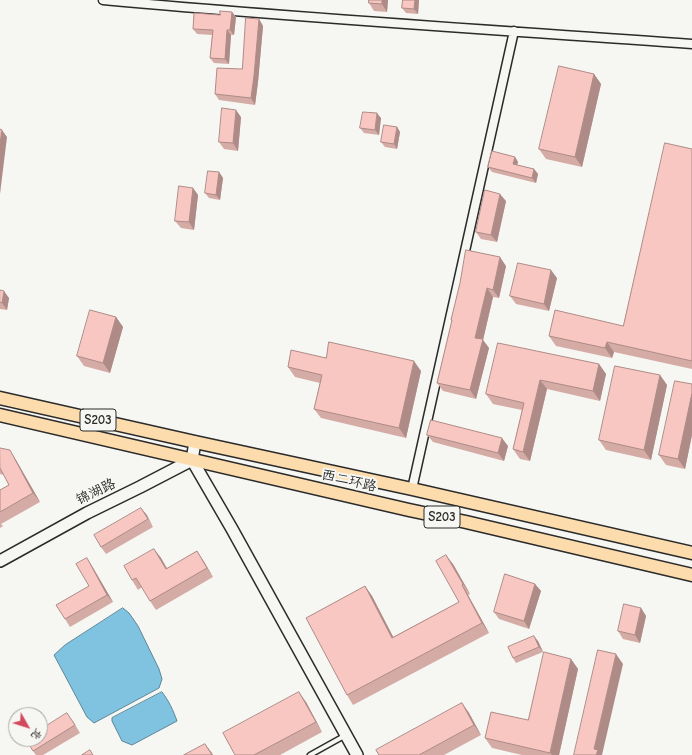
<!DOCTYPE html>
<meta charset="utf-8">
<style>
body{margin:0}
#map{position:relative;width:692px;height:755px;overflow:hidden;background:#f6f6f2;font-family:"Comic Neue","LXGW WenKai TC",sans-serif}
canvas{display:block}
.north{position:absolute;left:8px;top:707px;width:40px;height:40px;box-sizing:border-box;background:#f6f6f2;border:1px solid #a5a5a2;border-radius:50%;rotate:129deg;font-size:11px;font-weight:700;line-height:16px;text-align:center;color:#2b2b2b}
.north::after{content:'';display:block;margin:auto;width:14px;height:18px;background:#d1495b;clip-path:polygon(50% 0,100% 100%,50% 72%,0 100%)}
</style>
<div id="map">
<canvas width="692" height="755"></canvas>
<div class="north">北</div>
</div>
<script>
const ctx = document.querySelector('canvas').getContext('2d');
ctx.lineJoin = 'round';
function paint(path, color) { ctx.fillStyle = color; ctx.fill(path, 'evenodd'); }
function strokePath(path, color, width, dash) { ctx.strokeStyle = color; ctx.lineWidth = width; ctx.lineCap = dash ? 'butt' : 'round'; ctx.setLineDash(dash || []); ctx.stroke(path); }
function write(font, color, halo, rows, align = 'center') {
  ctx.font = font + ' "Comic Neue","LXGW WenKai TC",sans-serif'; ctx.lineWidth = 4; ctx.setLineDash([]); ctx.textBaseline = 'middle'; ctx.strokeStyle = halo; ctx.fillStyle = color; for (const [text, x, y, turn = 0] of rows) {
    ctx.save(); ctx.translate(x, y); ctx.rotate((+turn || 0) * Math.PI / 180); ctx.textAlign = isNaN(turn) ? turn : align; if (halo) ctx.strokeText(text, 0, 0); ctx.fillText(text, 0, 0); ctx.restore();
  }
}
const water = new Path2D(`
 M123,608l6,5 9,13 21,43 3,10 -3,9 -65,35 -7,-6 -33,-62 11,-10z
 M162,692c7,9 11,18 15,29l-45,24 -10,-4 -10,-20v-3z`);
const lane = new Path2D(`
 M310,755l36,-20`);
const street = new Path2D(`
 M103,0c196,18 393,30 589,44
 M412,489l102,-458`);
const secondary = new Path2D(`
 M192,460l40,69 125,226
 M192,460l3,-18
 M0,561l87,-48 53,-26 52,-27`);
const primary = new Path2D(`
 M0,398l195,44 217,47 280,64
 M0,415l409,95 57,12 226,53`);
const wall = new Path2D(`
 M388,0l-1,12 -13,-1 -5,-8z
 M403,0h16l-1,14 -12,-1 -4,-5z
 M232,12l4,5 -2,18h-3l-2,29 -15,-1 -4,-5 2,-23 -15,-1 -4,-5 27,-14z
 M259,19l4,7 -5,56 -3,23 -36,-5 -4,-6 27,-25z
 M594,74l7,10 -19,83 -36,-8 -7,-10z
 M241,117l-3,34 -14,-2 -5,-7z
 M381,118l-2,17 -15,-2 -4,-5z
 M397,127l3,5 -3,17 -12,-2 -4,-5z
 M692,149v220l-78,-17 -2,6 -56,-12 -7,-10 74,-10z
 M515,157l3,5 -1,3 17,4 4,5 -2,9 -44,-11 -4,-5z
 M219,172l4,6 -3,22 -11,-2 -4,-5z
 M193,188l5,7 -4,35 -13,-2 -6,-7z
 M506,201l-9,41 -16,-3 -5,-7z
 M506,266l-7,32 -6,-1 -10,43 6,8 -13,51 -33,-8 -6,-8 15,-61 -1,-2z
 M557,278l-8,33 -33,-7 -6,-8z
 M0,290l9,8 -2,12 -7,-1z
 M116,317l7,10 -13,46 -26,-7 -7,-10z
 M326,358l95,13 -15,67 -85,-20 -7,-9 6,-26 -25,-6 -7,-10z
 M599,364l7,10 -6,27 -53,-12 -17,72 -10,-2 -7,-10 9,-39 -29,-6 -7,-10z
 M660,375l7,10 -16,75 -45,-10 -7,-10z
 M692,384v51l-7,34 -19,-4 -7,-10z
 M427,435l81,11 -4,15 -71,-19z
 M0,448l16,12 24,42 -39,22 2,2 -3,2v-38l9,-5 -5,-10 -4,-1z
 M141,508l12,19 -47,27 -5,-7z
 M154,549l7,9 6,10 36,-8 10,17 -57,33 -6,-9 -8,-14 -4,3 -6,-10z
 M453,564l17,30 -2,1 21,38 -136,72 -6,-10 18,-109 7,10 21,41 66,-35z
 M92,566l21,36 -43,25 -5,-8 24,-33z
 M535,584l6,7 -12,38 -30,-10 -5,-7z
 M641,608l5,8 -6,27 -17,-4 -5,-8z
 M538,641l5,11 -27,11 -3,-5z
 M571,659l7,10 -19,86h-37l-30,-7 -7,-10 43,-18z
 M306,702l16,30 -42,23h-45z
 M462,703l7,10 12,22 -37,20h-65z
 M73,721l7,12 -37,22h-7l-3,-4z`);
const shadedWall = new Path2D(`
 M382,0h6l-1,12 -5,-8z
 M415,0h4l-1,14 -4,-5z
 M232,12l4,5 -2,18 -4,-5z
 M259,19l4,7 -5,56 -3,23 -4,-7z
 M227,30l4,5 -2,29 -4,-5z
 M594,74l7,10 -19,83 -7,-10z
 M236,110l5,7 -3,34 -5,-8z
 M377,113l4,5 -2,17 -4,-5z
 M397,127l3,5 -3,17 -3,-5z
 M2,130l5,7 -7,57v-50z
 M515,157l3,5 -2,7 -3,-5z
 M534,169l4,5 -2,9 -4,-5z
 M219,172l4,6 -3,22 -4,-5z
 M193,188l5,7 -4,35 -5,-8z
 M500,194l6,7 -9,41 -6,-7z
 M500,257l6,9 -7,32 -6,-8z
 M551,270l6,8 -8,33 -5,-7z
 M487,288l6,9 -10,43 6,8 -13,51 -6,-9 5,-52z
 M4,291l5,7 -2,12 -5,-7z
 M116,317l7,10 -13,46 -7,-10z
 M607,342l7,10 -2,6 -7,-10z
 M414,361l7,10 -15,67 -7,-10z
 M599,364l7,10 -6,27 -7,-10z
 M660,375l7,10 -16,75 -7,-10z
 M540,380l7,9 -17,72 -7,-9z
 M692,393v42l-7,34 -7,-10z
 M502,438l6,8 -4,15 -6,-8z
 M10,450l6,10 24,42 -7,-9z
 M141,508l6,7 6,12 -5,-8z
 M154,549l7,9 11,20 -6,-9z
 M197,551l6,9 10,17 -6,-9z
 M446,555l7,9 17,30 -7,-10z
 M87,558l5,8 21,36 -6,-7z
 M535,584l6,7 -12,38 -5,-8z
 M462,585l6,10 21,38 -7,-10z
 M365,586l7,10 27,52 -7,-10z
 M641,608l5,8 -6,27 -5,-8z
 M534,636l4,5 5,11 -4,-5z
 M616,654l7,10 -21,91h-6l-2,-6z
 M571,659l7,10 -19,86h-7l-2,-2z
 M299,692l7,10 16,30 -6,-10z
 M462,703l7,10 12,22 -7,-10z
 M205,744l7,9 1,2h-1z`);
const building = new Path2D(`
 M369,0h13v4l-13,-1z
 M403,0h12l-1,9 -12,-1z
 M220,11l12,1 -2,18h-3l-2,29 -15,-1 3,-28 -20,-1 1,-16 26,2z
 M246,18l13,1 -5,57 -3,22 -36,-4 2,-26 25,1z
 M559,66l35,8 -19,83 -36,-8z
 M222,108l14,2 -3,33 -14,-1z
 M363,112l14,1 -2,17 -15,-2z
 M384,125l13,2 -3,17 -13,-2z
 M0,129l2,1 -2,14z
 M665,143l27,6v212l-85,-19 -2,6 -56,-12 6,-26 68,16z
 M492,151l23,6 -2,7 21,5 -2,9 -44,-11z
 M208,171l11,1 -3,23 -11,-2z
 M179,186l14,2 -4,34 -14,-1z
 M485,190l15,4 -9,41 -15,-3z
 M466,250l34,7 -7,33 -6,-2 -12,50 8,1 -13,51 -33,-7 15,-63h-1l9,-37z
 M518,263l33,7 -7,34 -34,-8z
 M0,290l4,1 -2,12 -2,-1z
 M90,310l26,7 -13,46 -26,-7z
 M329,342l85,19 -15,67 -85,-19 8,-34 -34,-8 3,-17 35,8z
 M498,343l101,21 -6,27 -53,-11 -17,72 -10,-3 11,-46 -38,-9z
 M615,366l45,9 -16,75 -45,-10z
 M675,381l17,3v9l-14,66 -19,-4z
 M431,420l71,18 -4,15 -71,-18z
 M0,448l10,2 23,43 -33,19v-22l9,-5 -9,-17z
 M141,508l7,11 -47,28 -7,-12z
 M154,549l12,20 31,-18 10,17 -57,33 -14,-23 -4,2 -8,-14z
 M446,555l17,29 -1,1 20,38 -135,72 -41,-77 59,-32 27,52 67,-36 -23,-41z
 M87,558l20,37 -42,24 -9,-14 33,-19 -13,-22z
 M505,574l30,10 -11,37 -30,-9z
 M624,604l17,4 -6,27 -17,-4z
 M534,636l5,11 -26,11 -5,-11z
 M598,650l18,4 -22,95 4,1 -2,5h-22z
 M544,652l27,7 -21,94 -65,-15 6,-26 37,8z
 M299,692l17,30 -62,33h-19l-12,-22z
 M462,703l12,22 -55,30h-40l-3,-5z
 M67,713l8,12 -42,26 -7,-12h14v-9z
 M205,744l7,11h-28z
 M90,750l3,5h-11z`);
const shields = [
 [98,420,36],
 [442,517,36]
];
const shieldNames = [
 ["S203",98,420],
 ["S203",442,517]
];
const streetNames = [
 ["西二环路",349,481,13],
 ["锦湖路",96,492,-26]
];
paint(water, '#7fc3e0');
strokePath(water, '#5d8698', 1);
strokePath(lane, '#2b2b2b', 7);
strokePath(street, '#2b2b2b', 11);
strokePath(secondary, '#2b2b2b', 14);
strokePath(primary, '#2b2b2b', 15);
strokePath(lane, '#f6f6f2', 4);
strokePath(street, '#f6f6f2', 8);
strokePath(secondary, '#f6f6f2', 11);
strokePath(primary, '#fcdcac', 12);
paint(wall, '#d5aba6');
paint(shadedWall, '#ae8b87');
paint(building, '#f8c7c1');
strokePath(building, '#ae8b87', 1);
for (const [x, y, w] of shields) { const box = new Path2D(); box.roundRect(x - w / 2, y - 11, w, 22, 3); ctx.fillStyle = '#f6f6f2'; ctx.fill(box); strokePath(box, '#2b2b2b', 1); }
write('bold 13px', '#2b2b2b', null, shieldNames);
write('14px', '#2b2b2b', '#f6f6f2', streetNames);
</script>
